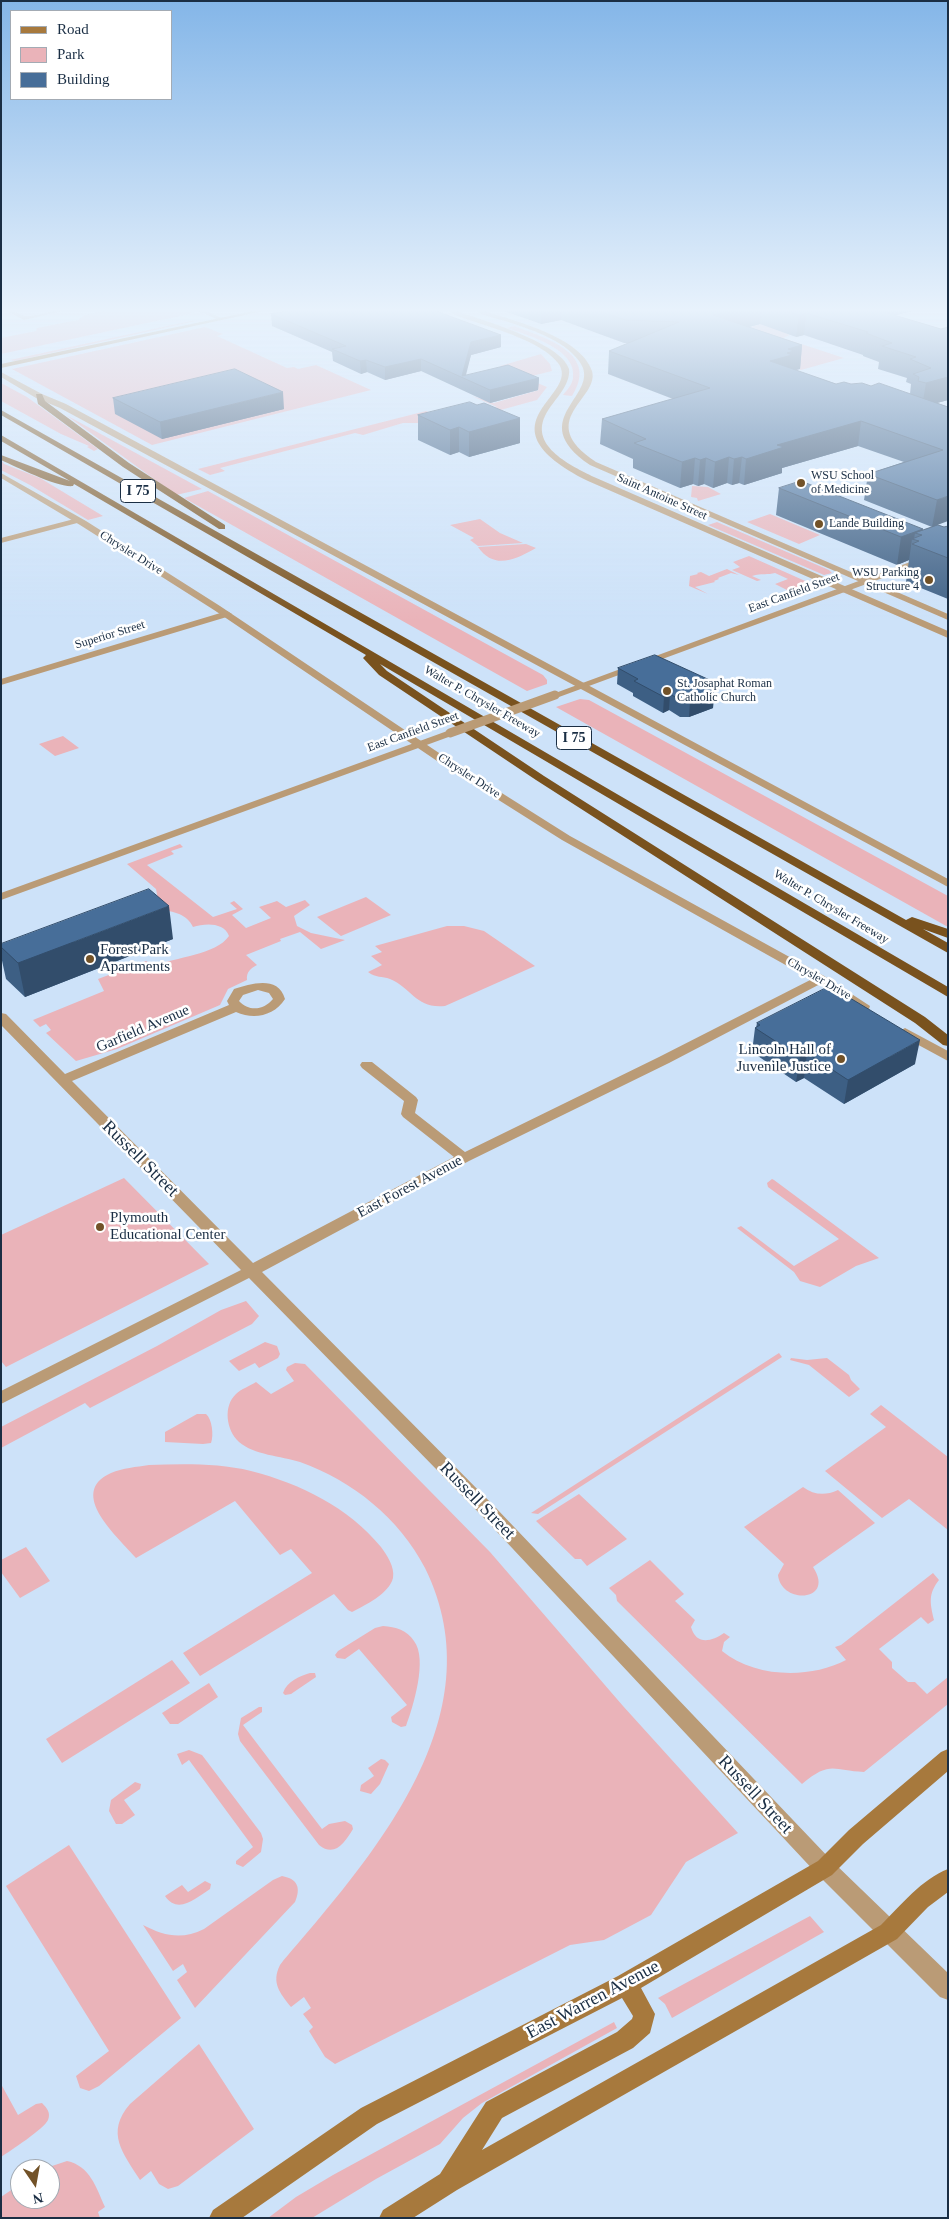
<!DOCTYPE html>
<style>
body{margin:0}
#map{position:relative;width:949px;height:2219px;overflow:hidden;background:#cde2f9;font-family:Georgia,serif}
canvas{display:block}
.frame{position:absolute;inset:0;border:2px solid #1a2e44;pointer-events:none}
.legend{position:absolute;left:10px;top:10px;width:162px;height:90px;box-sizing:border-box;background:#fff;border:1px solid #a3abb4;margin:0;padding:6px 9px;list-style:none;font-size:15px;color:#1a2e44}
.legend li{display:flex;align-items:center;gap:10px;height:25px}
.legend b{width:25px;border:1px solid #a3abb4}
.north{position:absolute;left:10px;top:2159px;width:50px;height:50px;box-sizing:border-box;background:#fff;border:1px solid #a3abb4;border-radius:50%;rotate:168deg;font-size:14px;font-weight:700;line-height:20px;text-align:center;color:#1a2e44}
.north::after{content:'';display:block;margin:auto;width:18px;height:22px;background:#725228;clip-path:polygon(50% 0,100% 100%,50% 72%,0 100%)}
</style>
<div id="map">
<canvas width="949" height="2219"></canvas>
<div class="frame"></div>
<ul class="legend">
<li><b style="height:6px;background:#a7793d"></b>Road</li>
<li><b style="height:14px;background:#eab3b9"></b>Park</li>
<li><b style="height:14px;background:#476e99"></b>Building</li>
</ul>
<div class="north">N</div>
</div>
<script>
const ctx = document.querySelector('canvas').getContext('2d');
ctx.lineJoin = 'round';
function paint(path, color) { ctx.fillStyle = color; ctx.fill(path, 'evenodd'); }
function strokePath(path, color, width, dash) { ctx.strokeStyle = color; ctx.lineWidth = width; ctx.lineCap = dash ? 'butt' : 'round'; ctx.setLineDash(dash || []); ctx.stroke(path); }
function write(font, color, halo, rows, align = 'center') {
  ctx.font = font + ' Georgia,serif'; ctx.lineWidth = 5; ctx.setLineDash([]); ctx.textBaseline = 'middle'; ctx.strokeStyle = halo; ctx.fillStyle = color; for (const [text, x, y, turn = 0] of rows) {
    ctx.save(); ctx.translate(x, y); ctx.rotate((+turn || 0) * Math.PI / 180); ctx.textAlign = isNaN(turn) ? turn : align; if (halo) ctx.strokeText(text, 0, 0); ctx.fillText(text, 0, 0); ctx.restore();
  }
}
const green = new Path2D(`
 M105,311h84l5,2 -193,41v-16l35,-7 1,-3 41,-8 6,-5z
 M703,311h14l33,16 14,-4 26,12 -7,3 61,20 -43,12z
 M190,321h6l-181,40 -5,-1z
 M514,326c31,12 86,27 58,70l-9,-1c4,-5 9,-10 10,-17 5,-29 -46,-43 -66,-50z
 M205,327l18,7 -6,2 70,32 7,-1 4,2 18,-4 55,25 -219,55 -140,-76z
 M541,354l9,10 2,7 -24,6 -28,-11z
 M528,379l19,8 -10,13 -80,22 -6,-3 46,-12 -25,-11 22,7 45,-13 -21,-9z
 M1,383l26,14 71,52 -4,2 -7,-4 2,-1 -28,-12 -60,-33z
 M426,411l28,12h-51l-40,12 -8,-2 -135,35 5,3 -15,4 -12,-6z
 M66,415l136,74 -26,6z
 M1,460l3,4 36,14 63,38 -15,4 -58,-35 -29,-15z
 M692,486l16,1 13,7 -23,7 -1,-3 -6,-1z
 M208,491l335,184 4,5v4l-20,7 -343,-193z
 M770,514l50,21 -21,9 -52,-22z
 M480,519l20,14 23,10 -45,3 -8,-6 4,-2 -24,-13z
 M717,522l112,48 3,3 -8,2 -116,-50z
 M526,544l10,4c-21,12 -42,22 -58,-1z
 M749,556l72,32 -22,8 -24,-12 13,-5 -13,-6c-7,2 -13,0 -23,3l9,4 -4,1 -25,-11 8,-3 -7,-5z
 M727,569l12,6 -8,-2 -13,5 1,1 -5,2 1,1 -20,5 13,7 -19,-8 1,-10 8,-2 -1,-1 4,-1 8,4z
 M580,699l9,1 359,196v31l-392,-220z
 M63,736l16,12 -24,8 -16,-12z
 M180,844l3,3 -12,4 3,3 -27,11 66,52 24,-8 -7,-6 4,-2 9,8 -11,6 14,13 25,-10 -12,-11 18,-6 9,6 19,-7 5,5 -16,11 3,10 14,7 34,7 -24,9 -21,-17 -20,7 1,2 -35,14 11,10c-6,3 -11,7 -10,15l-19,9 -8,16 -103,44 -41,12 -30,-28 5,-3 -5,-6 -6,3 -7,-7 71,-29 -6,-12 48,-18 8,5c21,-9 62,-11 75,-30 -5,-14 -24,-13 -36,-9 -6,-13 -20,-16 -33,-17l-4,-21 -29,-25z
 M366,897l25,18 -50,21 -24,-19z
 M447,926h17l20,5 51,35 -90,40c-29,3 -32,-17 -55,-27 -8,-3 -14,-1 -22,-7l14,-7 -11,-9 11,-4 -7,-6z
 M124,1178l85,86 -203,103 -5,-6v-126z
 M772,1179l2,1 105,78 -23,8 -36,21 -20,-6 -6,-9 -57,-44 4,-2 53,40 45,-27 -71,-52 -1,-4z
 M246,1301l13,15 -7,8 -162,84 -5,-5 -84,45v-21l156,-81 64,-36z
 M265,1342l12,4 3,8 -2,4 -19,10 -4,-5 -16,8 -10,-10z
 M779,1353l3,4 -244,157 -7,-1z
 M791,1358l16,2 20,-2 22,17 2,5 9,9 -11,8 -40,-32 -19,-5z
 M295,1363l10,1 185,188 133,154 115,127 -52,29 -35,53 -47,25 -34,5 -235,119 -10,-7 -16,-26 4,-4 -10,-13 8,-6 -7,-11 -13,10c-11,-14 -20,-24 -11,-42 90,-106 219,-247 145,-397 -26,-50 -72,-87 -125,-106 -19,-6 -46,-7 -61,-20 -13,-12 -16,-36 -3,-48 5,-5 14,-8 20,-12l15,12 23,-13 -8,-11 1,-3z
 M881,1405l67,52v73l-39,-31 -27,19 -57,-47 61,-44 -16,-13z
 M197,1414h9c6,5 8,21 5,29l-8,1 -38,-2v-10z
 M149,1465c34,-1 69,-2 102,6 50,13 97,36 130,76 6,8 14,20 12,31 -4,16 -28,27 -41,34l-4,-2 -14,-16 -134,82 -17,-23 129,-80 -21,-24 -11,6 -45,-54 -99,57c-17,-20 -70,-65 -25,-85 12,-5 25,-6 38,-8z
 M803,1487c11,8 22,9 35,3l37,33 -62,44c23,35 -32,38 -35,8l6,-11 -40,-37z
 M579,1494l48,45 -40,27 -6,-7h-6l-39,-38z
 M26,1547l24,34 -30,17 -19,-26v-12z
 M650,1560l34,34 -9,7 20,19 -4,7c5,18 20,15 33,6l6,4 -6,5 -2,9c33,27 88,28 124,9l-11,-13 6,-2 92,-72 6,7c-11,14 -9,23 -5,40l-6,4 -7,-7 -42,32 13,13v6l16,14h7l12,12 21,-17v27l-84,68c-31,-1 -33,-12 -62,12l-185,-183 -1,-6 -7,-7z
 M383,1626c13,1 24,4 31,15 14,18 -1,66 -8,85l-5,1 -9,-5 -1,-5 16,-12 -48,-56 -14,10 -8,-1 -2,-3 3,-4 37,-23z
 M172,1660l18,23 -128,80 -16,-24z
 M310,1673h5l1,4 -25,17 -6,1 -2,-2c4,-12 17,-17 27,-20z
 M209,1683l9,14 -40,27h-8l-8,-11z
 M259,1707h3v5l-19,13 79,104 7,-5 16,-3 7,4 1,4c-8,13 -18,29 -34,16l-79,-104 -2,-7 3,-16z
 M189,1750l13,5 59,78 2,6 -2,13 -18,15 -7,-3v-3l17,-14 -64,-87 -7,5 -5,-11z
 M381,1759l4,1 4,4 -9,20 -9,10 -11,-3 1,-6 13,-9 -6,-8z
 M135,1782l6,2 -1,5 -16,11 11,15 -13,9h-6l-7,-13 2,-11z
 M69,1845l112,173 -82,68 -10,5 -9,-3 -4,-12 33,-25 -103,-165z
 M282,1876c16,3 19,12 13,26l-100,106 -18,-28 10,-8 -4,-8 -10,7 -30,-46c21,11 39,15 61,4l69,-49z
 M205,1881l6,3 -1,5c-14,9 -32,26 -45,7l17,-11 6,7z
 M810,1916l14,16 -152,86 -7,-14 -7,-6z
 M614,2022l3,6 -135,75 -19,15 -23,26 -64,35 -64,39h-44l28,-21 37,-22z
 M199,2044l55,85 -76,57 -10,3 -9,-5 -8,-13 -11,9c-17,-27 -35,-47 -10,-76z
 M1,2084l17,31 18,-11 6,-1c5,5 9,10 6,17 -4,9 -38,31 -47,37z
 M67,2161c23,5 29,26 38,46l-7,5 2,6h-99v-21l19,-13v15h30v-30h-7z`);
const minor = new Path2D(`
 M7,311c7,-1 12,4 19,5 12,0 24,-6 36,-5l-38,9z
 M198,311h8l18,8 -5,1z
 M78,518l4,2 -1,2 -80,21v-5z
 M948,548v6l-389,143 -4,1 -5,-3z
 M227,611l5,3 -2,2 -229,69v-6z
 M450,730l4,1v4l-453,165v-7z
 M820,975l4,1 2,3 -2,3 -155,81 -200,98 -207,111 234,236 336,353 3,7 -3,7 -7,3 -7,-3 -334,-357 -235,-240 -248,126v-13l240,-121 -240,-245v-12l5,1 59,60 164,-69 -2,-4 7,-12c17,-5 44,-14 51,10 -11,17 -31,21 -49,13l-164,69 181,182 201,-106 -51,-40 -2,-3 3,-13 -42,-33 -2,-3 2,-3h10l44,35 2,3 -3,13 50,39 194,-95zM258,990l11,3 4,6c-9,11 -24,13 -34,2l4,-6z`);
const tertiary = new Path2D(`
 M448,311h8c24,8 106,32 113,58 1,8 -3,16 -7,22 -5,8 -13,16 -17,25 -15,31 27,50 49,61l354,154v7l-360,-157c-114,-58 -5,-85 -30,-118 -16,-21 -62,-34 -86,-42 -8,-3 -17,-5 -24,-10z
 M476,311h8c31,10 97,26 108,60 8,28 -59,49 4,91l352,152v6l-358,-155c-69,-47 15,-70 -11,-104 -16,-22 -50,-32 -74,-40 -10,-3 -21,-5 -29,-10z
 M1,372l41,22 24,10 882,475v8l-888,-479 -24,-10 -35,-21z
 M1,473l85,48 134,85 231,155 119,75 254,140 46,30 -1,3h-10l-43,-27 -254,-142 -119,-75 -229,-155 -134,-85 -79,-47z
 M905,1028l43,23v10l-48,-26 -2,-3z
 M825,1858l7,3 116,112v27l-8,-3 -122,-122 -3,-7 3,-7z`);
const secondary = new Path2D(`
 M253,311h10l-262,57v-4z
 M948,1749v22l-85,73 -31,31 -191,113 14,26 -5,19 -17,15 -131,70 -20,32 399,-225c20,-20 41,-46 67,-56v23l-20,15 -31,32 -440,251 -44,28h-34l4,-8 57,-36 46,-72 131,-70 15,-13 1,-3 -11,-18 -245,126 -135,94h-33l4,-8 148,-102 257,-132 200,-115 31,-31 92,-78z`);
const motorway = new Path2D(`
 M36,394h6l3,7 84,62 96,62v4h-6l-96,-62 -85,-63z
 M1,410l905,510 6,-3 36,12v9l-25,-9 25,14v10l-676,-382 -271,-156z
 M1,435l947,552v10l-568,-333 7,7 157,105 381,241 23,18v11l-5,-1 -28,-22 -379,-243 -157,-105 -16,-17 3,-3 -292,-171 -1,2c-15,2 -56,-19 -72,-26v-5l69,26 -69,-40z`);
const minorBridge = new Path2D(`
 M450,733l105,-38`);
const wall = new Path2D(`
 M504,311h408l-17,4 46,14 7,-2v73l-11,3 11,4 -10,118 6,2 4,-1v73l-42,-17 3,-22 -12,5 -121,-50 3,-27 144,42 9,-3 -68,-27 4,-26 36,-12 -46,-16 -76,22v5l-38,12 -5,-2 -7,2 -5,-2 -14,5 -9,-4 -6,2 -5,-2 -13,4 -47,-20v-9l-33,-15 2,-25 71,-20 -65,-25 1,-23 20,-8h-5l-63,-23 -20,4zM760,324l36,13 8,-2 59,20v1l16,6 -1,7 29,9 -1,4 5,2 -1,10 -59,-10h-15l-41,-14 5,-1 2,-24 -53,-18z
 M271,314l230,21v12l-30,8 -6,20 74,3 -1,12 -48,13 -69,-32 -36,9 -18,-8 -6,2 -28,-13 -1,-9 -60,-26z
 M113,398l171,11 -122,30 -47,-25z
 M477,405l43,13v25l-51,14 -10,-5 -9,3 -32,-15v-25z
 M618,668l96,24 -1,16 -24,9h-9l-11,-7 -6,3 -30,-17v-3l-16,-9z
 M173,939l-148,58 -19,-18 -5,-23v-12z
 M757,1023l158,41 -71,40 -40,-26 -8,4 -44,-30 3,-24h1z`);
const shadedWall = new Path2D(`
 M541,311h20v9l-20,4z
 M729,311h32l-1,13 -49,13 2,-22z
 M857,311h55l-57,15z
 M806,313l-2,22 -8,2 3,-22z
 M501,335v12l-30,8 -6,24 -3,-2 9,-35z
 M802,345l-2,24 -8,2 -22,-10 18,-12z
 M421,359v12l-36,9v-13z
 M366,360l1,12 -6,2 -1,-13z
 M948,377v23l-26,7 4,-24z
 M539,378l-1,12 -48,13v-13z
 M283,392l1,17 -122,30 -2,-17z
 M520,418v25l-51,14v-25z
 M861,421l-3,25 -76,22v5l-38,12 2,-26 31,-14z
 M459,427v25l-9,3v-25z
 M729,457l-2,26 -14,5 2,-26z
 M742,457l-3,26 -7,2 2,-26z
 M695,458l-2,26 -13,4 2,-26z
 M706,458l-2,26 -6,2 2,-26z
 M948,496v25l-16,6 5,-27z
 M923,529l-1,6 -7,-2 -1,6h-2l-3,21 -12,5 4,-28z
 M714,692l-1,16 -24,9 1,-16z
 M670,694l-1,16 -6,3 1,-16z
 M169,906l4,33 -148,58 -7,-34z
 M920,1040l-5,24 -71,40 4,-24z
 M807,1053l-3,25 -8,4 4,-25z`);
const building = new Path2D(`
 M289,311h147l65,24 -30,7 -9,34 46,-11 31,13 -49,12 -69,-31 -36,8 -19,-7 -6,1 -28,-12 14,-3 -75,-32z
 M599,311h130l-16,4 89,30 -14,4 6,2 -7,2 5,2 -22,6 66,23 8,-2 7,2 11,-1 9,3 8,-3 69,24v89l-11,4 -69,-26 75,-24 -82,-29 -84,24 7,2 -38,12 -4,-2 -8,2 -5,-2 -14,5 -9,-4 -6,2 -5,-2 -13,4 -48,-19 12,-4 -44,-20 108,-31 -101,-37 70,-29 -53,-2z
 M787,311h93l61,18 7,-2v50l-22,6 -8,-2 1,-4 -6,-3 18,-6 -21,-9 6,-2 -34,-11 10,-3 -26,-10 2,-1 -62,-19 -7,2z
 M235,369l48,23 -123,30 -47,-24z
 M470,402l7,3 7,-2 36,15 -51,14 -10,-5 -9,3 -32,-15z
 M801,481l122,48 -22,8 -122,-49z
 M938,525l6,2 4,-1v32l-36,-14 7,-3 -7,-2 10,-4 -7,-2z
 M655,655l59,27v10l-24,9h-8l-12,-7 -6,3 -30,-16 4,-2 -20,-11z
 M149,889l20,17 -151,57 -17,-16v-3z
 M830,986l90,54 -72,40 -41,-27 -7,4 -45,-29 5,-3 -3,-2z`);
const markers = [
 [801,483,5,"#725228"],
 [819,524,5,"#725228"],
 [929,580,5,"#725228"],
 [667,691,5,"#725228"],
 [90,959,5,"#725228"],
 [841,1059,5,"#725228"],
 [100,1227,5,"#725228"]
];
const farPoinames = [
 ["WSU School",811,476],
 ["of Medicine",811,490],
 ["Lande Building",829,524],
 ["WSU Parking",919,573,"right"],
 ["Structure 4",919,587,"right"],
 ["St. Josaphat Roman",677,684],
 ["Catholic Church",677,698]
];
const farStreetnames = [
 ["Saint Antoine Street",662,497,24],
 ["Chrysler Drive",131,553,32],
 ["East Canfield Street",794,593,-20],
 ["Superior Street",110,635,-17],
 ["Walter P. Chrysler Freeway",482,702,30],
 ["East Canfield Street",413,732,-20],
 ["Chrysler Drive",469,776,33],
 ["Walter P. Chrysler Freeway",831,907,31],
 ["Chrysler Drive",819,979,30]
];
const shields = [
 [138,491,35],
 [574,738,35]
];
const shieldNames = [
 ["I 75",138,491],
 ["I 75",574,738]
];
const poiNames = [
 ["Forest Park",100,950],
 ["Apartments",100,967],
 ["Lincoln Hall of",831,1050,"right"],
 ["Juvenile Justice",831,1067,"right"],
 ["Plymouth",110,1218],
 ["Educational Center",110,1235]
];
const streetNames = [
 ["Garfield Avenue",143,1029,-23],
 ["East Forest Avenue",410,1187,-28]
];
const nearStreetnames = [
 ["Russell Street",140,1159,45],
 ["Russell Street",477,1501,46],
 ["Russell Street",755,1795,47],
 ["East Warren Avenue",593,2000,-28]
];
paint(green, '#eab3b9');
paint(minor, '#ba9b76');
paint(tertiary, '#ba9b76');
paint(secondary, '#a7793d');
paint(motorway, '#79521e');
strokePath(minorBridge, '#ba9b76', 9);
paint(wall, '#3d5f84');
paint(shadedWall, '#324d6b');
paint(building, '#476e99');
strokePath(building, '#324d6b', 1);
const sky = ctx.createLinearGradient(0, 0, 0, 621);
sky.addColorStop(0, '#84b6e8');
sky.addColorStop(0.5, '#e8f2fc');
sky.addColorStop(1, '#e8f2fc00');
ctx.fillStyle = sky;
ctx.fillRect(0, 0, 949, 621);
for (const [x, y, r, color] of markers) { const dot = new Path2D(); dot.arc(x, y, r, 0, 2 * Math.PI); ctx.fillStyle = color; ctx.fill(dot); strokePath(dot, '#fff', 2); }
write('12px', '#1a2e44', '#fff', farPoinames, 'left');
write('12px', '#1a2e44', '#fff', farStreetnames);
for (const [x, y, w] of shields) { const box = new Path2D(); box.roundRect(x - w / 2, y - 11.5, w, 23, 4); ctx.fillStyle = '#fff'; ctx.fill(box); strokePath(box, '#1a2e44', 1); }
write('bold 14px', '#1a2e44', null, shieldNames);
write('15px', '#1a2e44', '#fff', poiNames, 'left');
write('15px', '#1a2e44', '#fff', streetNames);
write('18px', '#1a2e44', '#fff', nearStreetnames);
</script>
